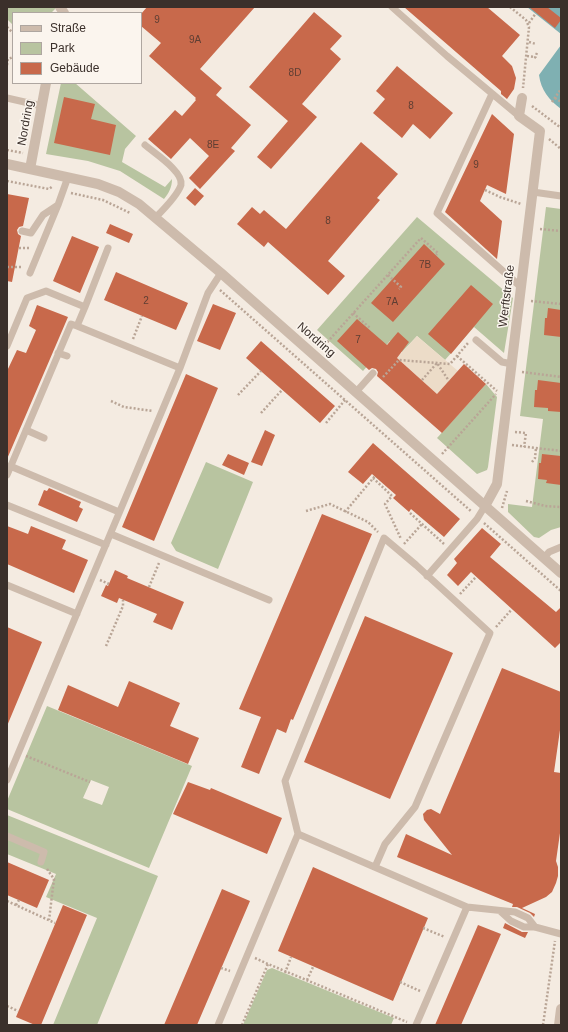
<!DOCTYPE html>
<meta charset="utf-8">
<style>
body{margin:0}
#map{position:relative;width:568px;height:1032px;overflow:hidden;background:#f4ebe1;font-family:Helvetica,sans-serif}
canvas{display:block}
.frame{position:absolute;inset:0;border:8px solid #3b302b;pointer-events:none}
.legend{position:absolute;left:12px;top:12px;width:130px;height:72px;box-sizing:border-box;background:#fbf5ee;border:1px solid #aea6a0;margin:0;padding:5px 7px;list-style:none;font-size:12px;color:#3b302b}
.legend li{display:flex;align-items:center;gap:8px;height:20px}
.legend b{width:20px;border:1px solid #aea6a0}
</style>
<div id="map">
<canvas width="568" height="1032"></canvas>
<div class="frame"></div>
<ul class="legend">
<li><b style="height:5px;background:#cdbbac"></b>Straße</li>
<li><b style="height:11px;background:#b8c4a0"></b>Park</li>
<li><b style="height:11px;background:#c8694b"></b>Gebäude</li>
</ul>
</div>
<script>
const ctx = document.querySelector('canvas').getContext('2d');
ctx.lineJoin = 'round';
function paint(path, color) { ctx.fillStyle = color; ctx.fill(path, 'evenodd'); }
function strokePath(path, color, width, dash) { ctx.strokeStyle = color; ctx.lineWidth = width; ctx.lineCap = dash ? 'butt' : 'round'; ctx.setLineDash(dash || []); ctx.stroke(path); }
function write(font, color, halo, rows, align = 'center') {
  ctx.font = font + ' Helvetica,sans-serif'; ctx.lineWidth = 3; ctx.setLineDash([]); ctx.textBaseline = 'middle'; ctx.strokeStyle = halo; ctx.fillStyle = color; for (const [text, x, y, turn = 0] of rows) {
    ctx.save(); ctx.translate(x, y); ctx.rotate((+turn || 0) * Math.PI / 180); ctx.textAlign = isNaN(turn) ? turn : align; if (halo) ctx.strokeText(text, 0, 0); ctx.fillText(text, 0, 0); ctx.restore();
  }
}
const green = new Path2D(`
 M7,7h48l1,1 -5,5h-38v12l-6,-6z
 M61,83h14l61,53 -11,13 -3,13 43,25 7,-8c0,8 -3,14 -8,20l-44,-28 -32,-10 -42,-7z
 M546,207l15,2v318l-10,3 -12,8 -5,-1 -26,-25v-8l24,3 11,-88 -23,-3z
 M417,217l96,81 -9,55 -30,-26 -29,33 -28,-24 -15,16 -12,-11 -27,30 -46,-41z
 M486,384l11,13 -9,70 -1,3 -10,4 -40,-36z
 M206,462l47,20 -35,87 -42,-18 -5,-8z
 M47,706l145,60 -43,102 -142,-59v-8zM91,780l18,7 -7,18 -19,-7z
 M7,815l151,61 -61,149h-44l44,-107 -51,-21 10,-23 -49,-20z
 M272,968l122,50 -3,7h-148l24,-55z`);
const plaza = new Path2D(`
 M417,336l41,35 -21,23 -40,-36z`);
const water = new Path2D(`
 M527,7h34v27z
 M561,45v64c-12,-9 -20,-19 -22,-34z`);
const building = new Path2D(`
 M147,7h108l-55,62 22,19 -6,7 35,30 -20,23 4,3 -35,38 -11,-11 20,-22 -19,-18 -19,21 -23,-20 27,-29 7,6 14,-16 -1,-1 1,-1 -47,-42 12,-13 -20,-17v-12z
 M404,7h83l33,28 -18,21 10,10 4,12 -2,11 -7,10 -6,-5v-3z
 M529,7h18l14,11v2l-6,8z
 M314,12l28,24 -12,13 11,10 -39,45 15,13 -46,52 -14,-12 31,-36 -39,-34z
 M397,66l56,47 -23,26 -17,-15 -11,14 -29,-25 12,-14 -9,-8z
 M64,97l31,7 -4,15 25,6 -6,30 -56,-12z
 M492,114l22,20 -8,60 -19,-9 -7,16 22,20 -5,38 -52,-47z
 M361,142l37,32 -21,24 3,2 -52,61 17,15 -17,19 -60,-53 -4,5 -27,-23 15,-17 8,7 4,-4 22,19z
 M195,188l9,8 -9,10 -9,-8z
 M7,194l22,4 -6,28 -4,1 -2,3 1,4 3,2 -9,46 -5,-1z
 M110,224l23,10 -4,9 -23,-10z
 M72,236l27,11 -19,46 -27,-12z
 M424,244l21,20 -52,58 -22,-19z
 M116,272l72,31 -12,27 -72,-30z
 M471,285l22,19 -42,50 -23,-20z
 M213,304l23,9 -16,37 -23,-9z
 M37,305l31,12 -61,142v-88l10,-21 9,3 10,-23 -7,-4z
 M548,308l13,2v27l-17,-2 1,-17h2z
 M357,319l30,26 11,-13 11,10 -12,16 40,36 27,-30 22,20 -44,49 -65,-57 1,-4 -2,-3 -4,-1 -3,2 -32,-29z
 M261,341l74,65 -15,17 -74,-65z
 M186,374l32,14 -64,153 -32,-14z
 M538,380l23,3v29l-13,-1v-3l-14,-1 1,-17h2z
 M265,430l10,5 -13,31 -11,-4z
 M373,443l87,76 -16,18 -33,-28 -2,3 -16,-14 3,-3 -24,-21 -9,10 -15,-12z
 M228,454l21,9 -5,12 -22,-10z
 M542,454l19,2v29l-15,-2 1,-3 -9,-1 1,-16h2z
 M49,488l32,14 -2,5 4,2 -6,13 -39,-17 6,-15 3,1z
 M322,514l50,20 -79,186 -2,-1 -5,14 -9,-4 -18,45 -18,-7 20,-50 -22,-8z
 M7,526l21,8 3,-8 35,14 -4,9 26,11 -14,33 -67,-29z
 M482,528l19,16 -11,13 66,55 5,-5v35l-6,6 -84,-76 -13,14 -11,-11 10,-12 -3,-4z
 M115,570l13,6 -1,2 57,24 -12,28 -19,-8 4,-8 -38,-16 -2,5 -16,-7 5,-11 2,1z
 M365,616l88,37 -63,146 -86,-37z
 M7,627l35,15 -35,84z
 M502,668l59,24v31l-7,49 7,1v53l-5,35 2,6v9l-2,7 -4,9 -6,5 -24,11 13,6 -1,3 -4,-4 -13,-6h-5l1,-3 -116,-47 9,-23 46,21 -28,-35 -1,-6 4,-4 4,-1 9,5z
 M129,681l51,22 -10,23 29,12 -11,26 -130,-54 10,-25 50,22z
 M188,782l22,8 1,-2 71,30 -15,36 -94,-40z
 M7,862l42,18 -12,28 -30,-13z
 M313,867l115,51 -35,83 -115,-50z
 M222,889l28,12 -53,124h-33z
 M63,905l24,10 -46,110h-6l-19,-8z
 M505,923l17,9h6l-3,6 -22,-10z
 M478,925l23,9 -40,91h-26z`);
const path = new Path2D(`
 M510,7l16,13 3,7 -6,61
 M529,23l7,-10
 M7,27l6,6
 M529,42l7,2
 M537,53l-2,4 2,2
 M527,56l8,1
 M7,65l1,-6 5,-2
 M555,98l6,4
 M552,102l9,-13
 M532,106l29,22
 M549,139l12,10
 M7,150l16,3
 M7,181l42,8 4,-3
 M485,190l15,7 21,7
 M71,193l32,7 27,13
 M540,229l21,2
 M19,248h11
 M7,267h15
 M388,275l13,12 -2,2
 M220,290l252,222
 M531,301l30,3
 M353,313l17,15 -1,1
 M133,339l9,-23
 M322,348l99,-110 17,15 -2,2
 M457,356l40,35
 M522,372l39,5
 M383,377l16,-17 51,4 18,-21
 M422,380l15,-17 12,18
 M238,395l23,-24
 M111,401l13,6 29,4
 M261,413l21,-23
 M326,423l19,-23
 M515,432l11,1 -2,14
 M512,445l49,6
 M442,454l54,-60
 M532,462l3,-4 1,-10
 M373,478l19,18 -7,8 16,35
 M526,501l19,5 16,1
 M502,508l5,-17
 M306,511l24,-7 38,18 10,10
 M345,512l30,-36
 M410,513l34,31
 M484,523l77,68
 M404,544l18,-20
 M100,580l9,4
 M149,587l10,-24
 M460,594l16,-17
 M496,627l16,-18
 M106,646l17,-40v-6
 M26,756l64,26
 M47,869l7,10 -5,41
 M7,901l48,22
 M16,905l3,-5
 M423,928l22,9
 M255,958l13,6 139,58
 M221,968l9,3
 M285,973l6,-16
 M307,980l6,-13
 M400,982l20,9
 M7,1006l11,5
 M242,1025l26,-61
 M543,1025l12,-84`);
const lane = new Path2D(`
 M392,7l55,49 72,60
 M492,94l-55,119 84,74
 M7,98l35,8
 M145,145c9,8 39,27 36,40 -3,9 -18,25 -25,32
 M533,192l28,4
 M22,231l9,2 12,-18 15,-10 10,-28
 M30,273l28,-68
 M85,307l23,-59
 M476,340l26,22 10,2
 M7,346l20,-48 19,-7 39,16 -8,19 103,42
 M58,353l9,3
 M356,392l17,-19
 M26,430l18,8
 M10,466l109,46
 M7,475l64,-151 6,2
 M7,505l99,40
 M111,534l158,66
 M544,558l5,-6 12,-5
 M427,576l50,-57 8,-13
 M7,585l70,29
 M7,780l173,-412 28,-75 13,-20
 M298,834l-13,-53 99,-243 32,27 74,68 -75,174 -30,37 -10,23
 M7,836l37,16 -3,10
 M500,911l11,10 13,6h11l26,7
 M218,1025l80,-191 169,73 48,5 13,6 7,9
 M416,1025l51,-118`);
const street = new Path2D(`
 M60,7l4,6
 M7,164l91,20 21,8 20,12 82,69 340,300
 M30,169l16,-86
 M485,506l12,-22 43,-353 -21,-15 3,-18
 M559,1025l2,-16`);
const numberNames = [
 ["9",157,20],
 ["9A",195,40],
 ["8D",295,73],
 ["8",411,106],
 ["8E",213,145],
 ["9",476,165],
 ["8",328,221],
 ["7B",425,265],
 ["2",146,301],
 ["7A",392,302],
 ["7",358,340]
];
const streetNames = [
 ["Nordring",26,123,-80],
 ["Werftstraße",507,296,-83],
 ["Nordring",316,340,41]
];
paint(green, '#b8c4a0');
paint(plaza, '#ecdcc8');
paint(water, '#7fb0b2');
paint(building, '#c8694b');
strokePath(path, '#b9a596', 2.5, [2, 2]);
strokePath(lane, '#cdbbac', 7);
strokePath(street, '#cdbbac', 10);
write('10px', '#5e3e33', null, numberNames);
write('12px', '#3b302b', '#fbf5ee', streetNames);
</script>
